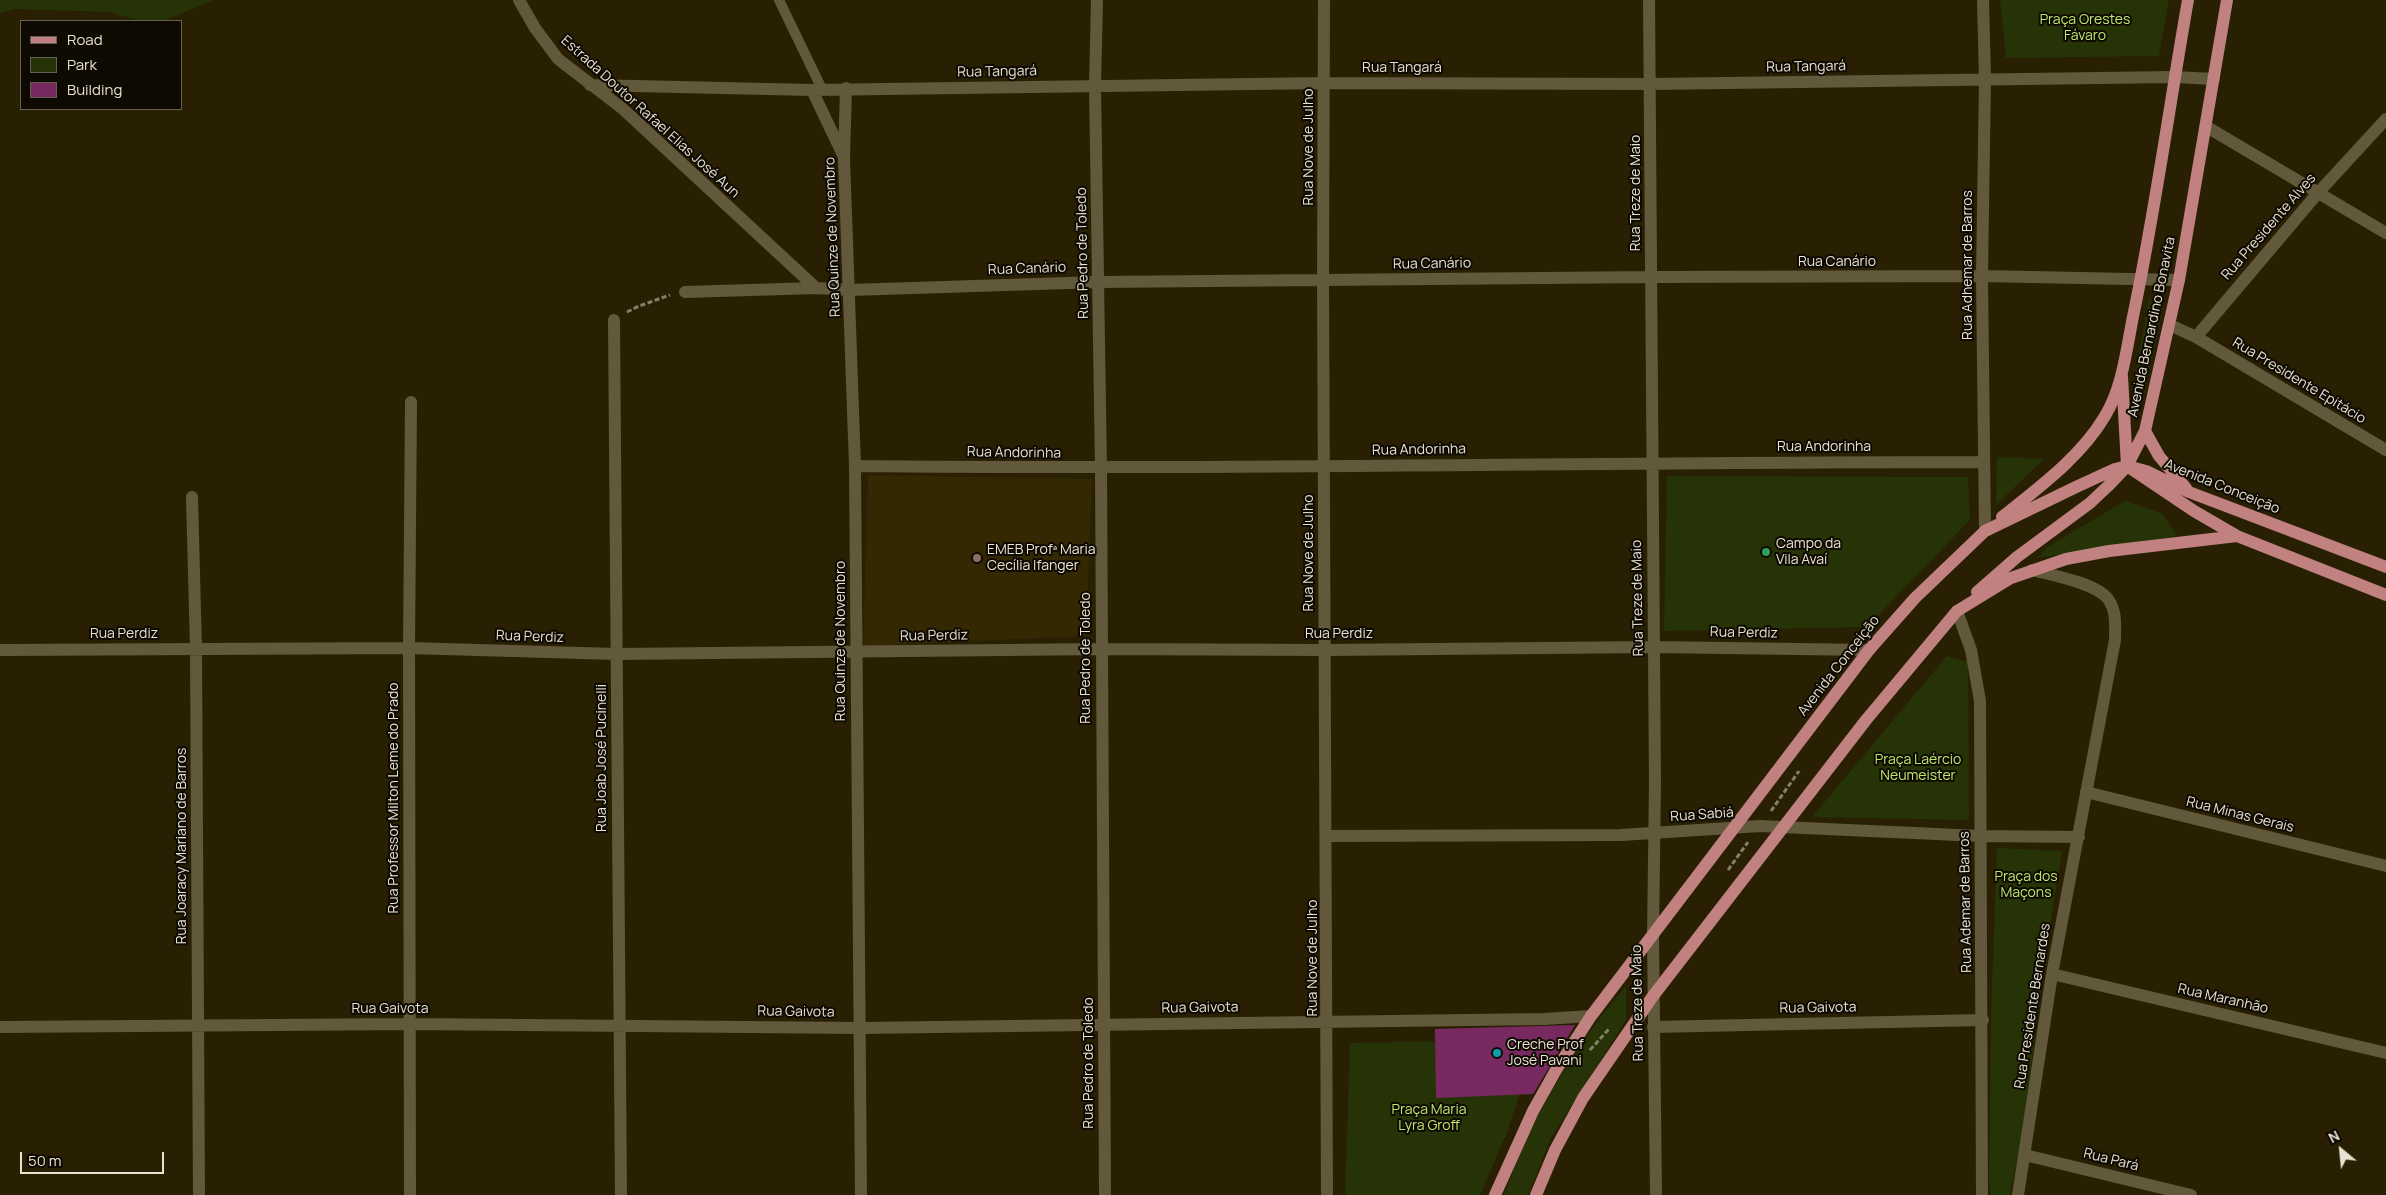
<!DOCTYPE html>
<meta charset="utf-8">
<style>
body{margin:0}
#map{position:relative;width:2386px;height:1195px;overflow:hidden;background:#292003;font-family:Manrope,sans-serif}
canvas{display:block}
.legend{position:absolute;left:20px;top:20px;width:162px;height:90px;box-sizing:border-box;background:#0e0a02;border:1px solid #656055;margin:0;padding:6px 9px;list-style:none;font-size:15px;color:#e8e2d2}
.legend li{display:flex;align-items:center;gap:10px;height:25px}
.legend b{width:25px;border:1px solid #656055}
.north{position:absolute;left:2316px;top:1125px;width:50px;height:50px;-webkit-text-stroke:4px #0e0a02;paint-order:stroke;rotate:332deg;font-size:14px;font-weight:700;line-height:20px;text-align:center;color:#e8e2d2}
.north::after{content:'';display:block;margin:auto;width:18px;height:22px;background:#e8e2d2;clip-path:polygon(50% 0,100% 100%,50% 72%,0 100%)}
.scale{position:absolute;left:20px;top:1152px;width:144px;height:22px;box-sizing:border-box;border:2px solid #e8e2d2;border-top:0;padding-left:6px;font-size:15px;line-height:18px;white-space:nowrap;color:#e8e2d2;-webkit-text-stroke:4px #0e0a02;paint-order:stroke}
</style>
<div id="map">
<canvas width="2386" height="1195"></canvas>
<ul class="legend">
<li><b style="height:6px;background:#c08180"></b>Road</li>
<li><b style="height:14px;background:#263306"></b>Park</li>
<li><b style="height:14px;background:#782a60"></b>Building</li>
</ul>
<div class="north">N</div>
<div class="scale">50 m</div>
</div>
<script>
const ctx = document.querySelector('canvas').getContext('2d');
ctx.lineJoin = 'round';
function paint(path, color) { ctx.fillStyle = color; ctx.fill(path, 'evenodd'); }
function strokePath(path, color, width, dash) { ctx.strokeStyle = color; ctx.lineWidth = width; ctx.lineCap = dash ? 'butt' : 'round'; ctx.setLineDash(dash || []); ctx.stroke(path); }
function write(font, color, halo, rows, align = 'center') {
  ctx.font = font + ' Manrope,sans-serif'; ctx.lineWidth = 4; ctx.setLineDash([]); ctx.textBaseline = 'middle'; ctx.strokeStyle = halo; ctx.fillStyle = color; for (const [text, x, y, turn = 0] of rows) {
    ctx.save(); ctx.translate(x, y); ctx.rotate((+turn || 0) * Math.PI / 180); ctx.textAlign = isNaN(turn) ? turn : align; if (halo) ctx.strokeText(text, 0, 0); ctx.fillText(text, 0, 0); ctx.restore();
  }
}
const built = new Path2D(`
 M868,475l224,4 -6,157 -223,10z`);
const green = new Path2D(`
 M0,0h214l-51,21h-22l-32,-9 -94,-3 -15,4z
 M2000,0h169l-10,56 -153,2z
 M2149,299l14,9 -20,91 -11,-4z
 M1997,457l47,2 -48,46z
 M1667,476l301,1 2,43 -103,107 -203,4z
 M2125,501l36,12 17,23 -141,22 12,-12z
 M1947,656l21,6 1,158 -157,-3z
 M1997,848l65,3 -18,113 -22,172 -12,59h-19l-2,-11 2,-170z
 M1626,986v34l-75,118 -23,57h-24c9,-21 15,-44 26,-64 26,-51 58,-101 96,-145z
 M1538,1039l-32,96 -26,60h-135l5,-152z`);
const building = new Path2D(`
 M1575,1025l-42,69 -97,4 -1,-69z`);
const path = new Path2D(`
 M627,312l12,-6 31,-11
 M1771,811l28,-40
 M1728,870l20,-28
 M1590,1050l19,-21`);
const service = new Path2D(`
 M779,0l43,89`);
const minor = new Path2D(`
 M519,0l16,28 23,31 65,50 193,179
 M1097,0l-2,86 6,383 4,726
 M1324,0l-1,281 4,914
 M1649,0l6,782 -2,154 3,259
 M1983,0l2,79 -3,197 3,255
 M590,85l222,5 512,-7 327,1 523,-7 40,2
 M846,88l-2,70 11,308 6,729
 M812,90l31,65
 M2207,127l179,106
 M685,292l131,-4 34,2 249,-8 553,-5 330,-1 197,4
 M614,320l7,875
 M2170,325l26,12 121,-143 69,-75
 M2196,337l190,113
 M855,466c376,4 752,-4 1129,-4
 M192,497l4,152 3,546
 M1957,611l14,39 9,51 2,494
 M0,650l409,-2 208,6 484,-5 224,1 329,-3 215,3
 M2086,792l300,74
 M1327,836l294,-1 139,-9 220,10 99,1
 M2052,974l334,79
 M0,1027l410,-3 450,4 684,-9 47,-3
 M1653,1027l330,-7
 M2025,1155l166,40
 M410,1195l-1,-547 2,-246
 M2018,1195l34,-221 63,-334c0,-14 2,-29 -7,-41 -12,-16 -57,-24 -76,-29`);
const primary = new Path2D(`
 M2122,376l5,90 67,45 43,25 149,59
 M2145,431l14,25 27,32
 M2002,517c36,-29 79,-60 103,-101 19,-31 22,-73 30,-109 21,-102 35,-205 53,-307
 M1977,592l40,-35 73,-54 18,-17 19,-20 18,-35 34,-151 48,-280
 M1495,1195l38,-84 23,-41 35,-54 278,-366 46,-52 70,-67 91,-44 39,-18 12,-3 19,5 43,21 197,75
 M1536,1195l19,-45 28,-52 70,-102 213,-276 91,-109 54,-33 55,-19 43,-8 128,-15`);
const markers = [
 [1766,552,5,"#2e9e5b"],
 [977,558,5,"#8d6e63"],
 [1497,1053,5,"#0f9aa8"]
];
const parkNames = [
 ["Praça Orestes",2085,20],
 ["Fávaro",2085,36],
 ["Praça Laércio",1918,760],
 ["Neumeister",1918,776],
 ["Praça dos",2026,877],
 ["Maçons",2026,893],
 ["Praça Maria",1429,1110],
 ["Lyra Groff",1429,1126]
];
const streetNames = [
 ["Rua Tangará",1806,67,-1],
 ["Rua Tangará",1402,68],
 ["Rua Tangará",997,72,-1],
 ["Estrada Doutor Rafael Elias José Aun",650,117,42],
 ["Rua Nove de Julho",1309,147,-90],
 ["Rua Treze de Maio",1636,193,-90],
 ["Rua Presidente Alves",2269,227,-49],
 ["Rua Quinze de Novembro",833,237,-92],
 ["Rua Pedro de Toledo",1083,253,-91],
 ["Rua Canário",1837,262],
 ["Rua Canário",1432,264,-1],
 ["Rua Adhemar de Barros",1968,265,-90],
 ["Rua Canário",1027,269,-2],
 ["Avenida Bernardino Bonavita",2152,327,-78],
 ["Rua Presidente Epitácio",2299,381,31],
 ["Rua Andorinha",1824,447],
 ["Rua Andorinha",1419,450,-1],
 ["Rua Andorinha",1014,453,1],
 ["Avenida Conceição",2222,487,22],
 ["Rua Nove de Julho",1309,553,-90],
 ["Rua Treze de Maio",1638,598,-91],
 ["Rua Perdiz",1744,633,1],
 ["Rua Perdiz",124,634],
 ["Rua Perdiz",1339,634],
 ["Rua Perdiz",934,636,-1],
 ["Rua Perdiz",530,637,2],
 ["Rua Quinze de Novembro",841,641,-90],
 ["Rua Pedro de Toledo",1086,658,-90],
 ["Avenida Conceição",1839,666,-52],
 ["Rua Joab José Pucinelli",602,758,-90],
 ["Rua Professor Milton Leme do Prado",394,798,-90],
 ["Rua Sabiá",1702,815,-4],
 ["Rua Minas Gerais",2240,815,14],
 ["Rua Joaracy Mariano de Barros",182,846,-90],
 ["Rua Ademar de Barros",1966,902,-91],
 ["Rua Nove de Julho",1313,958,-90],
 ["Rua Maranhão",2223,999,13],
 ["Rua Treze de Maio",1638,1003,-91],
 ["Rua Presidente Bernardes",2033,1006,-81],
 ["Rua Gaivota",1200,1008,-1],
 ["Rua Gaivota",1818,1008,-1],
 ["Rua Gaivota",390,1009],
 ["Rua Gaivota",796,1012,1],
 ["Rua Pedro de Toledo",1089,1063,-90],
 ["Rua Pará",2111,1160,14]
];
const poiNames = [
 ["Campo da",1776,544],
 ["Vila Avaí",1776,560],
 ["EMEB Profª Maria",987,550],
 ["Cecília Ifanger",987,566],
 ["Creche Prof",1507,1045],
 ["José Pavani",1507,1061]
];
paint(built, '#342802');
paint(green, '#263306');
paint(building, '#782a60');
strokePath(path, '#867f68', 3, [5, 2.5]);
strokePath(service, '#62583b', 10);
strokePath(minor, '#62583b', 12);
strokePath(primary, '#c08180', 12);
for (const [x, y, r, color] of markers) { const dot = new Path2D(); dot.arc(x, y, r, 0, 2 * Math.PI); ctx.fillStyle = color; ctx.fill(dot); strokePath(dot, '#0e0a02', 2); }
write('14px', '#bfe76d', '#0e0a02', parkNames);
write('14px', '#e8e2d2', '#0e0a02', streetNames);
write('14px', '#e8e2d2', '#0e0a02', poiNames, 'left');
</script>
